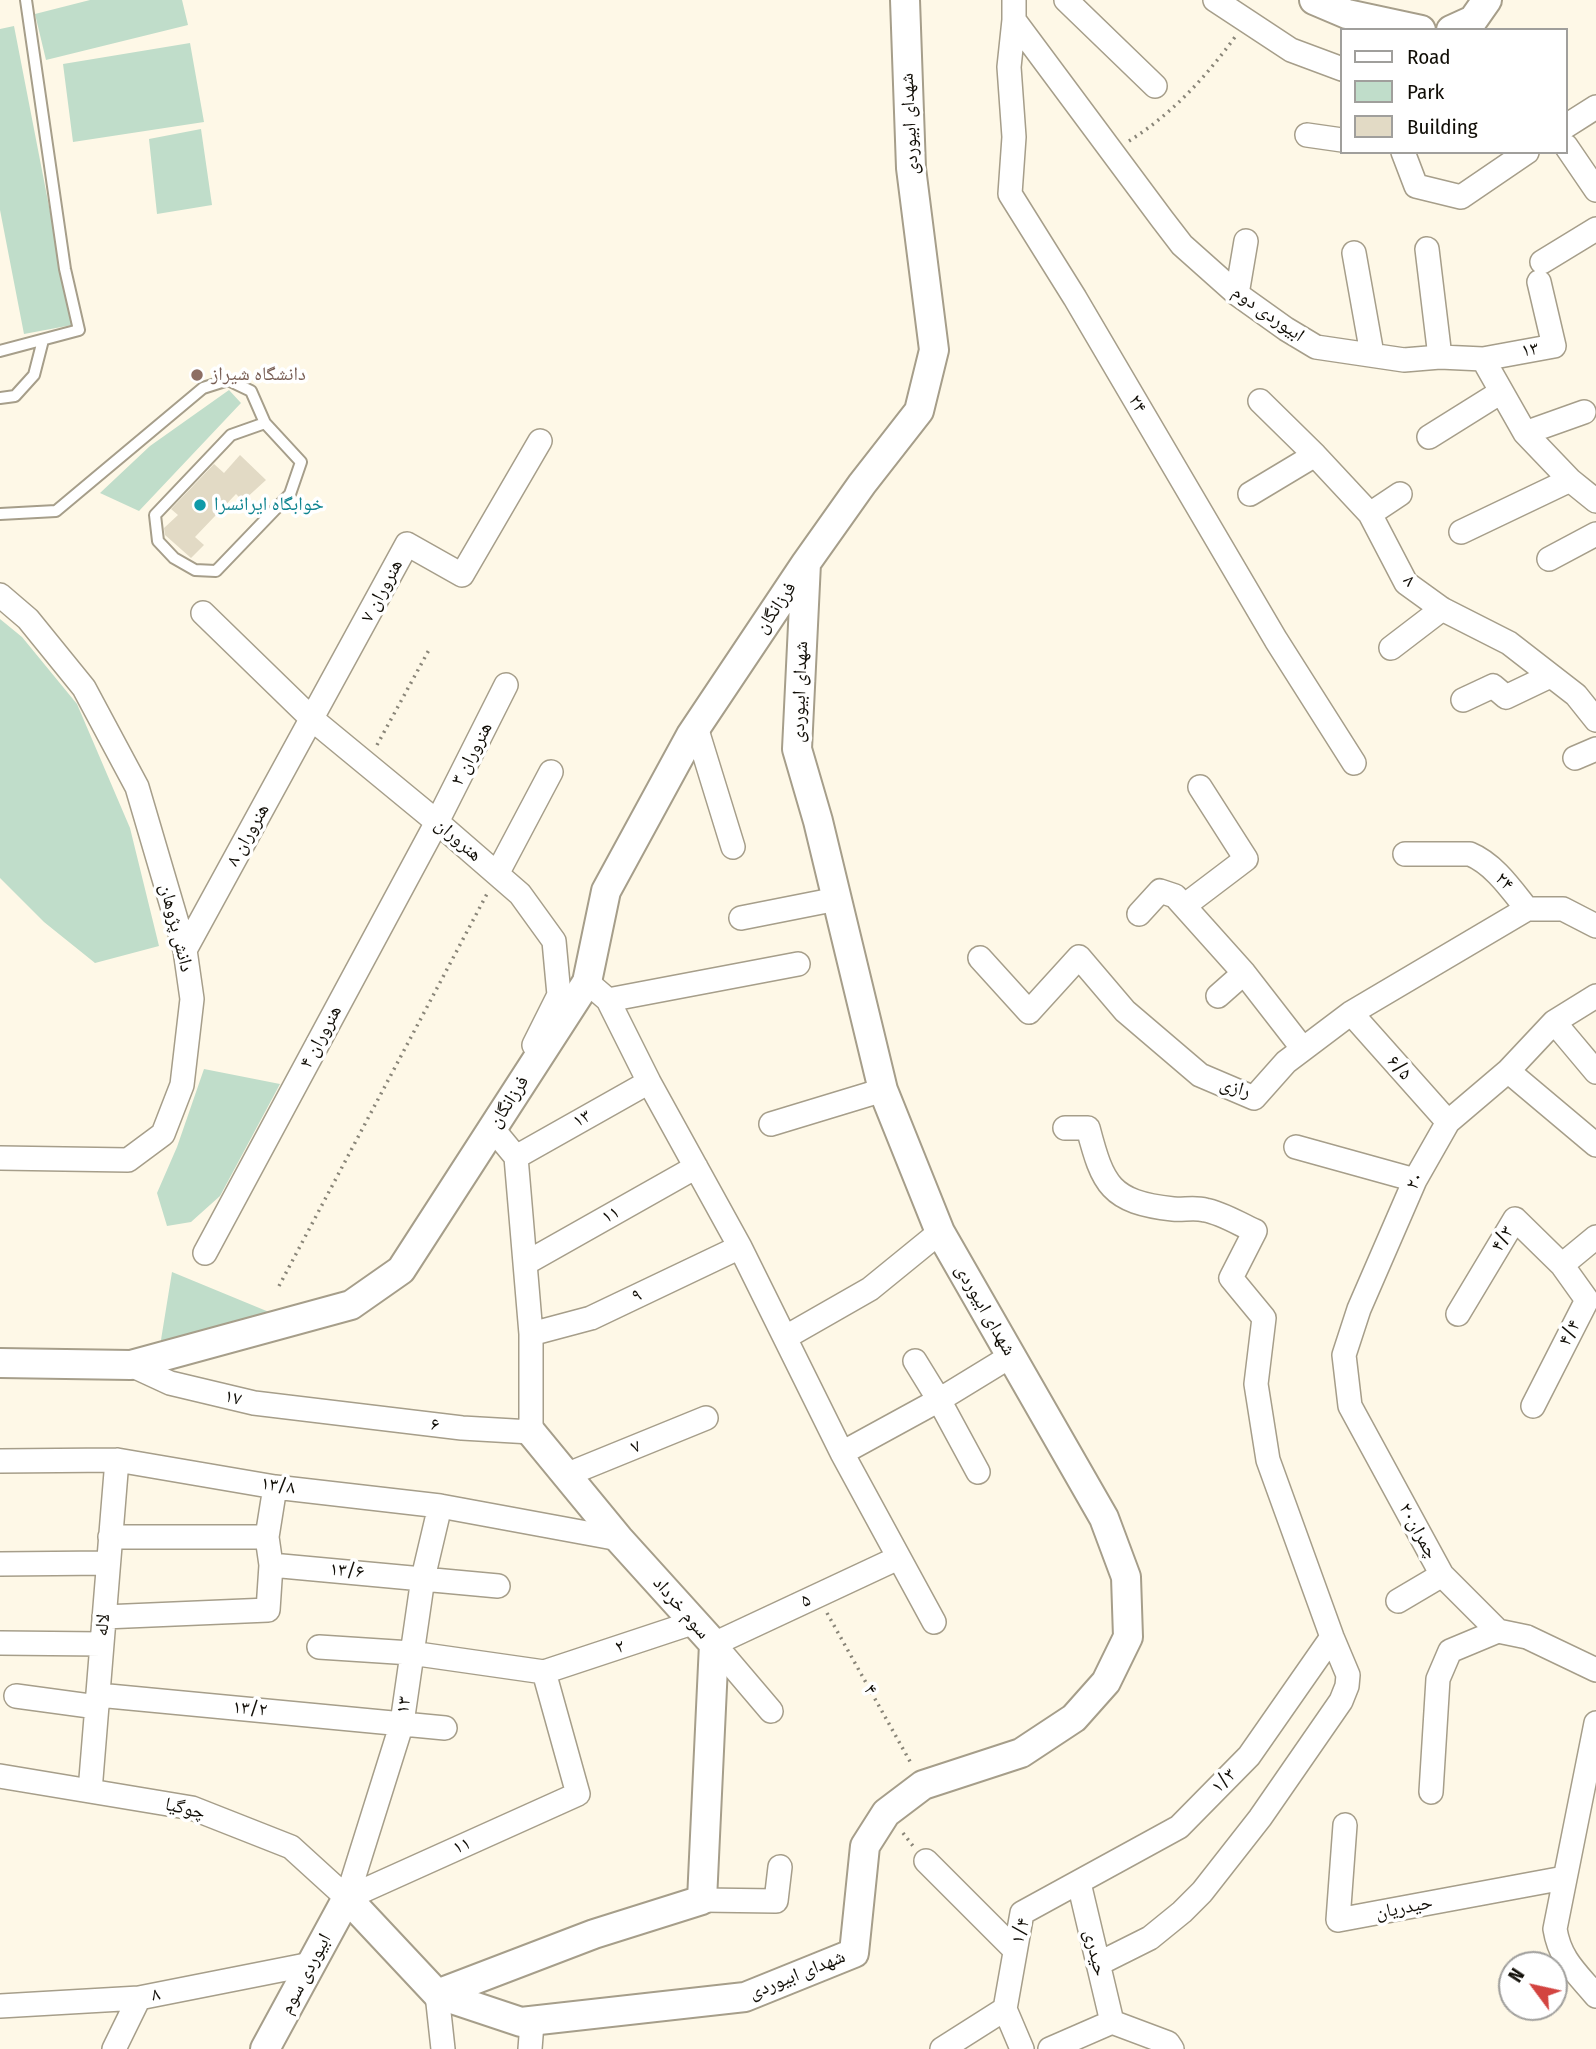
<!DOCTYPE html>
<meta charset="utf-8">
<style>
body{margin:0}
#map{position:relative;width:1596px;height:2049px;overflow:hidden;background:#fef8e7;font-family:"Fira Sans Condensed",sans-serif}
canvas{display:block}
.legend{position:absolute;left:1340px;top:28px;width:228px;height:126px;box-sizing:border-box;background:#fff;border:2px solid #a09f9c;margin:0;padding:9px 12px;list-style:none;font-size:21px;color:#110e07}
.legend li{display:flex;align-items:center;gap:14px;height:35px}
.legend b{width:35px;border:2px solid #a09f9c}
.north{position:absolute;left:1498px;top:1951px;width:70px;height:70px;box-sizing:border-box;background:#fff;border:2px solid #a09f9c;border-radius:50%;rotate:303deg;font-size:19px;font-weight:700;line-height:28px;text-align:center;color:#110e07}
.north::after{content:'';display:block;margin:auto;width:24px;height:32px;background:#d34440;clip-path:polygon(50% 0,100% 100%,50% 72%,0 100%)}
</style>
<div id="map">
<canvas width="1596" height="2049"></canvas>
<ul class="legend">
<li><b style="height:9px;background:#fff"></b>Road</li>
<li><b style="height:19px;background:#c0ddca"></b>Park</li>
<li><b style="height:19px;background:#e2dac5"></b>Building</li>
</ul>
<div class="north">N</div>
</div>
<script>
const ctx = document.querySelector('canvas').getContext('2d');
ctx.lineJoin = 'round';
function paint(path, color) { ctx.fillStyle = color; ctx.fill(path, 'evenodd'); }
function strokePath(path, color, width, dash) { ctx.strokeStyle = color; ctx.lineWidth = width; ctx.lineCap = dash ? 'butt' : 'round'; ctx.setLineDash(dash || []); ctx.stroke(path); }
function write(font, color, halo, rows, align = 'center') {
  ctx.font = font + ' "Fira Sans Condensed","Noto Naskh Arabic",sans-serif'; ctx.lineWidth = 7; ctx.setLineDash([]); ctx.textBaseline = 'middle'; ctx.strokeStyle = halo; ctx.fillStyle = color; for (const [text, x, y, turn = 0] of rows) {
    ctx.save(); ctx.translate(x, y); ctx.rotate((+turn || 0) * Math.PI / 180); ctx.textAlign = isNaN(turn) ? turn : align; if (halo) ctx.strokeText(text, 0, 0); ctx.fillText(text, 0, 0); ctx.restore();
  }
}
const green = new Path2D(`
 M90,0h92l6,25 -142,35 -11,-46z
 M14,26l58,299 -48,9 -24,-124v-181z
 M190,43l14,79 -131,20 -10,-78z
 M201,129l11,76 -55,9 -8,-75z
 M229,390l12,13 -102,108 -39,-18 50,-47z
 M0,619l22,18 55,67 53,124 29,118 -64,17 -51,-41 -44,-44z
 M204,1069l76,15 -60,112 -29,26 -24,4 -10,-33 20,-46z
 M172,1272l97,40 -109,34z`);
const building = new Path2D(`
 M240,455l26,25 -23,21 -7,-7 -41,43 9,8 -13,13 -26,-23 -1,-7 14,-13 -7,-6 43,-45 10,9z`);
const path = new Path2D(`
 M1129,141c43,-27 76,-63 106,-104
 M377,745l53,-97
 M279,1286l209,-394
 M827,1613l85,152
 M903,1833l10,13`);
const service = new Path2D(`
 M0,351l79,-21 -14,-61 -39,-269
 M0,398l15,-2 19,-21 9,-35
 M0,514l56,-3 147,-123 25,-8 23,11 14,32 36,39 -11,32 -74,77 -21,-1 -21,-12 -16,-17 -3,-26 76,-80 34,-12`);
const minor = new Path2D(`
 M1014,0v20l148,199 20,26 55,49 49,35 30,18 88,13 36,-3 43,2 42,74 45,47 26,21
 M1066,0l89,86
 M1215,0l76,50 51,19
 M1014,20l-5,47 5,70 -4,57 65,104 201,342 78,123
 M1566,126l30,-19
 M1307,135l35,5
 M1566,146l30,44
 M1403,152l13,34 45,11 66,-45
 M1427,249l13,108
 M1354,253l18,101
 M1542,262l54,-33
 M1237,294l9,-53
 M1483,359l71,-13 -15,-64
 M1260,401l55,54 55,59 36,69 36,26 67,34 67,52 20,25
 M1525,433l59,-21
 M1429,437l72,-45
 M1250,494l65,-39
 M1370,514l30,-20
 M1461,532l109,-52
 M1549,559l47,-25
 M0,595l28,24 56,69 53,99 48,163 7,49 -10,86 -19,49 -35,26 -128,-2
 M203,613l109,106 125,103 83,72 34,47 5,54 -25,50
 M1391,648l51,-39
 M1463,700l30,-14 13,11 44,-21
 M696,727l37,120
 M1575,758l21,-9
 M1405,854h65c24,10 41,35 57,55h36l33,17
 M497,874l54,-102
 M1184,906l62,-47 -46,-72
 M1139,914l21,-23 15,5 69,77 59,76
 M741,918l96,-19
 M185,950l222,-406 55,31 78,-134
 M980,958l49,54 50,-55 46,54 75,64 54,23 32,-36 65,-49 176,-104
 M587,982l21,18 41,82 91,165 102,206 92,169
 M1218,996l26,-23
 M1596,996l-42,26 -46,49 -60,51 -33,58 -56,129 -15,46 6,51 92,169 56,56 29,6 69,33
 M608,1000l190,-36
 M1351,1013l97,109
 M1554,1022l42,50
 M1508,1071l88,74
 M771,1124l112,-34
 M1065,1128h23c15,57 22,74 85,81 10,1 22,-2 32,1 17,3 34,14 50,21l-24,47 33,40 -8,66 12,76 64,177 16,38 -1,11 -6,15 -81,117 -58,74 -20,20 -32,26 -52,26
 M1296,1147l119,33
 M516,1157l133,-75
 M205,1253l232,-431 69,-137
 M526,1263l170,-96
 M1562,1265l34,-28
 M1458,1314l57,-95 47,46 25,35 -54,106
 M531,1334l60,-16 149,-71
 M786,1337l84,-48 70,-57
 M915,1361l24,39 39,72
 M131,1365l39,18 84,20 208,25 69,4v-98l-15,-177 -24,-29 6,-12
 M842,1453l97,-53 72,-44
 M0,1461l117,-1 158,27 165,19 179,33
 M566,1475l140,-57
 M110,1537h157
 M0,1564l108,-1
 M271,1565l227,21
 M1398,1601l44,-26
 M104,1617l164,-7 3,-45 -4,-28 8,-50
 M0,1643l102,1
 M319,1647l92,6 133,19 151,-50
 M98,1695l347,33
 M16,1696l81,11
 M771,1711l-57,-67 184,-86
 M1596,1723l-41,206c5,31 22,44 41,67
 M0,1776l192,32 99,39 56,51
 M90,1791l27,-331
 M1431,1792l7,-113 12,-28 48,-20
 M1345,1825l-7,95 226,-42
 M926,1861l89,89
 M1079,1883l33,139
 M347,1898l55,-175 21,-145 17,-72
 M347,1898l231,-104 -34,-122
 M702,1900l74,1 4,-34
 M437,1994l6,55
 M0,2006l139,-8 172,-34
 M1005,2009l17,-96 157,-86 70,-71 83,-119
 M1005,2009l17,40
 M114,2049l25,-51
 M530,2049l2,-26
 M942,2049l63,-40
 M1050,2049l62,-27 56,21 4,6`);
const tertiary = new Path2D(`
 M1314,0l33,14 74,16
 M1451,30l22,-10 14,-20
 M0,1363l131,2 220,-60 50,-35 186,-288 19,-91 85,-156 115,-172 56,-79 57,-73 15,-61 -23,-182 -6,-168
 M437,1994l157,-60 108,-34 12,-256 -95,-105 -88,-107
 M265,2049l82,-151 90,96 84,28 224,-25 109,-44 11,-107 21,-33 37,-28 98,-32 53,-35 32,-36 22,-45 -2,-60 -22,-59 -164,-286 -57,-142 -65,-269 -21,-72 9,-186`);
const markers = [
 [197,375,7,"#8d6e63"],
 [200,505,7,"#0f9aa8"]
];
const streetNames = [
 ["شهدای ابیوردی",910,124,-93],
 ["ابیوردی دوم",1268,314,35],
 ["۱۳",1530,350,-10],
 ["۲۴",1137,404,60],
 ["۸",1409,581,49],
 ["هنروران ۷",382,591,-62],
 ["فرزانگان",776,608,-56],
 ["شهدای ابیوردی",800,692,-88],
 ["هنروران ۳",472,754,-63],
 ["هنروران ۸",248,835,-61],
 ["هنروران",458,840,41],
 ["۲۴",1504,882,47],
 ["دانش پژوهان",176,928,76],
 ["هنروران ۴",321,1037,-62],
 ["۶/۵",1399,1068,48],
 ["رازی",1235,1088,17],
 ["فرزانگان",509,1102,-57],
 ["۱۳",582,1119,-30],
 ["۲۰",1415,1181,-64],
 ["۱۱",611,1215,-29],
 ["۴/۳",1503,1239,-59],
 ["۹",637,1296,-25],
 ["شهدای ابیوردی",985,1310,60],
 ["۴/۴",1570,1333,-63],
 ["۱۷",233,1398,14],
 ["۶",435,1425,6],
 ["۷",636,1447,-22],
 ["۱۳/۸",278,1486,8],
 ["چمران۲۰",1418,1531,61],
 ["۱۳/۶",347,1571,5],
 ["۵",806,1601,-25],
 ["سوم خرداد",681,1608,49],
 ["لاله",103,1625,-85],
 ["۲",620,1647,-19],
 ["۴",870,1690,61],
 ["۱۳",404,1705,-82],
 ["۱۳/۲",250,1709,5],
 ["۱/۳",1224,1781,-45],
 ["چوگیا",185,1809,14],
 ["۱۱",462,1846,-24],
 ["حیدریان",1404,1908,-11],
 ["۱/۴",1021,1931,-74],
 ["حیدری",1095,1953,77],
 ["ابیوردی سوم",306,1974,-62],
 ["شهدای ابیوردی",797,1975,-22],
 ["۸",156,1995,-11]
];
const educationNames = [
 ["دانشگاه شیراز",211,375]
];
const cultureNames = [
 ["خوابگاه ایرانسرا",214,505]
];
paint(green, '#c0ddca');
paint(building, '#e2dac5');
strokePath(service, '#a69e8a', 14);
strokePath(minor, '#a69e8a', 26);
strokePath(tertiary, '#a69e8a', 32);
strokePath(path, '#898578', 3.5, [2, 5]);
strokePath(service, '#fff', 10);
strokePath(minor, '#fff', 23);
strokePath(tertiary, '#fff', 28);
for (const [x, y, r, color] of markers) { const dot = new Path2D(); dot.arc(x, y, r, 0, 2 * Math.PI); ctx.fillStyle = color; ctx.fill(dot); strokePath(dot, '#fff', 2.5); }
write('19px', '#110e07', '#fff', streetNames);
write('19px', '#785e54', '#fff', educationNames, 'left');
write('19px', '#0d838f', '#fff', cultureNames, 'left');
</script>
